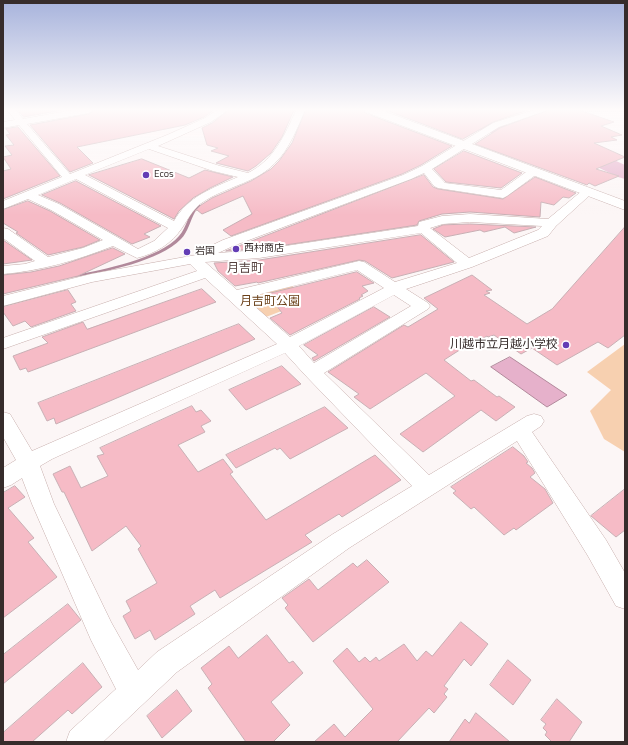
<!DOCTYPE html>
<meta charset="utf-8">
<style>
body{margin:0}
#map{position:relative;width:628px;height:745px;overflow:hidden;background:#fcf6f6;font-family:"Titillium Web",sans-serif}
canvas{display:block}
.frame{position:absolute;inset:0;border:4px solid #362c2b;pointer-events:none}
</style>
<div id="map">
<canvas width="628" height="745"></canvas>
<div class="frame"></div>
</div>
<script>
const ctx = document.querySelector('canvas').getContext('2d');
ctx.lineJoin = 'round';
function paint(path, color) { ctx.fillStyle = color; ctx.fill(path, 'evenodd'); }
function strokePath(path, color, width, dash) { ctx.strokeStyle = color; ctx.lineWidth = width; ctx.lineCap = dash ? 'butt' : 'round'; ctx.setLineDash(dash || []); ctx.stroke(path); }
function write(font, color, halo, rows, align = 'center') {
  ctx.font = font + ' "Titillium Web","Noto Sans JP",sans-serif'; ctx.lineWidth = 4; ctx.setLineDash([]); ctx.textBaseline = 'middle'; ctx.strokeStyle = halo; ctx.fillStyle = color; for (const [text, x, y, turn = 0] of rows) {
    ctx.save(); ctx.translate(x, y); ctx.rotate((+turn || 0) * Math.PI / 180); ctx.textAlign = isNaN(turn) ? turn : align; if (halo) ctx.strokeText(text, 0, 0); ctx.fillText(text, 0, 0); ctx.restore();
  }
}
const green = new Path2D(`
 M291,285l19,15 -44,17 -20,-18 2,-4z
 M625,344v108l-21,-13 -14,-28 21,-21 -24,-18z`);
const water = new Path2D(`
 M510,357l57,38 -20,12 -56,-40z`);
const stream = new Path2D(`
 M198,204l3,1c-2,2 -4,4 -6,7 -5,9 -7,20 -14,27 -21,22 -76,33 -106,38l-2,-1 2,-1c27,-5 86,-17 104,-39 8,-9 9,-23 19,-32z`);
const river = new Path2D(`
 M434,110h15l5,4 7,2 68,14 76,26 20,9v14l-7,-2 -27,-13 -73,-25 -76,-17 -9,-10z`);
const building = new Path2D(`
 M18,110h44l-38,7z
 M94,110h120l-10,7 -19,8 -108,22 16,16 -23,9 -40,-47 59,-11z
 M229,110h65l-12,27 -11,16 -15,13 -8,5 -32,-8 13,-7 -18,-5 7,-3 -11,-3 -5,-17 10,-5z
 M306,110h58l1,3 87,33 -31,19 -19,9 -171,62 -8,-6 29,-16 -9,-18 -41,18 -5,-4 -2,1 6,-6 11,-7 39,-17 20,-12 8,-8 13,-18z
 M386,110h142l-35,12 -30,17z
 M549,110h30l35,12 -13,4 21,9 -11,2 6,3 -23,3 31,14 -29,12 23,7 -24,10 -6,-3 -2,2 -112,-41 25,-16z
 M18,127l42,49 -57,23v-28l8,-2 -8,-12 9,-2 -7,-9 9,-1 -8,-10 4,-1 -4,-5z
 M464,151l58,22 -21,15 -55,-6 -12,-13z
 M142,159l47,19 16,-8 28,7 -23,11 -17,10 -14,13 -5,8 -85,-44z
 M424,175l9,12 5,2 65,10 32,-22 41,16 -7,5 -6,-1 -9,8 -13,-3 -1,15 -70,-5 -28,2 -23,7 -2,4 -158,24 -33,2z
 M76,181l85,45 -17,8 6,3 -18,7 -72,-41 -18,-8z
 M28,201l22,10 50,29 -17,7 -35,8 -32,-22 2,-1 -15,-9v-13z
 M470,224l66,3 -22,6 -9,-6 -21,5 -4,-2 -35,7 -12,-8 10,-4z
 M625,227v108l-17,13 -10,-6 -41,23 -25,-17 -11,6 -27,-19 -6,2 -1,-1 -16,9 -2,-1 -25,16 27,21 3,-1 23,17 2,-1 16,11 -19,14 -15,-11 -58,42 -23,-18 55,-38 -29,-23 -56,36 -16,-12 5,-3 -31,-22 76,-47 4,2 30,-18 -14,-11 48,-23 20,15 -6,1 4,2 -6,2 43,29 25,-15z
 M421,235l33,27 -62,16 -27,-17 -6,-1 -101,23 -1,-1 -22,4 -17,-15 -4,-8 45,-3z
 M3,240l29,20 -29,4z
 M113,248l12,6 -47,22 -75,18v-19l28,-3 28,-6z
 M357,272l17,11 -12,3 6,5 -7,4 2,1 -4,2 1,1 -70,36 -20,-17 12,-5 -14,-19z
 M202,289l14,13 -188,70 -2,-4 -6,2 -7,-14 35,-13 -6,-6 41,-15 4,7z
 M68,290l8,12 -5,2 5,7 -45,16 -6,-6 -12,5 -10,-14v-5z
 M374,307l16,10 -76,44 -2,-3 6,-3 -14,-10z
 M239,324l16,15 -199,85 -2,-6 -7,3 -9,-18z
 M282,366l19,18 -55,26 -17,-20z
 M192,406l4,6 5,-2 10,11 -10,5 4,6 -27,13 20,27 25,-13 10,13 -3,2 36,46 109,-65 26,25 -59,37 -3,-3 -34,21 7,7 -92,56 -5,-8 -25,16 5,8 -40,26 -5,-10 -15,9 -12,-23 8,-5 -5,-10 31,-18 -19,-34 3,-3 -15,-20 -34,25 -28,-59h-2l-9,-18 17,-8 11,22 27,-12 -11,-20 7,-2 -4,-6z
 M325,407l23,21 -58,31 -10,-11 -3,2 -2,-2 -39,20 -10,-13z
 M513,447l11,9 4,6 -2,1 6,5 3,5 -5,4 15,12 8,14 -37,27 -2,-2 -10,7 -30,-28 -3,2 -18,-16 3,-2 -5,-4z
 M15,486l10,11 -17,11 26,30 -6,4 29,35 -54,41v-125z
 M625,489v41l-9,7 -25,-21z
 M367,560l22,22 -76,60 -28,-34 3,-3 -6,-7 27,-19 9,11 35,-27 4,4z
 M68,604l13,16 -78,64v-29z
 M461,622l27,22 -17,22 -7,-7 -20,27 4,3 -4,5 3,3 -13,16 -5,-5 -32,34h-83l20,-18 11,13 28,-28 -40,-48 14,-13 12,14 6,-5 5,5 6,-5 3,4 25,-17 13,17 9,-10 6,5z
 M267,635l22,28 4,-2 10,12 -32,29 19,23 -17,17h-27l-38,-54 4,-4 -11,-16 28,-22 9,12z
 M508,660l23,20 -18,25 -23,-20z
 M83,663l19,24 -30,27 -4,-4 -36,32h-29v-9z
 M177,690l15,21 -30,27 -15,-22z
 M557,699l25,23 -13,20h-17l-7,-7 2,-3 -4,-4 3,-4 -5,-4z
 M476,713l34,29h-61l16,-23 4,4z`);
const street = new Path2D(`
 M7,110h9l7,9 49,-9h21l-4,3 -62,11 43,50 97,-39 38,-17 12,-8h11l-17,12 -53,24 62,20 28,7c26,-13 37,-38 48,-63h9c-13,31 -23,56 -55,70 -17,8 -35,13 -50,24 -8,7 -12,15 -18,24 -11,16 -26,25 -45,30l-24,-12c-35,14 -73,25 -110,28v-8l22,-2 10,-3 -32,-23v-10l5,1 40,28 35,-9 20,-8 -52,-30 -23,-11 -25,10v-8l59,-24 -43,-52 -16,3v-6l12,-2zM149,149l64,22 25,6c-25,11 -50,19 -64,44l-89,-46zM76,179l92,49 -14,13 -16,8 -79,-45 -21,-9z
 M534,110h14l-49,17 -67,42 13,14 56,7 28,-20h8l1,2 -1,2 -30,22 -4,2 -65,-10 -4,-2 -10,-13 -13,6 -178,67 -15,7 41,-3 159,-24 1,-4 23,-6 28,-2 78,5 35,-29h8l2,2 -2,2 -35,32 -8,10 -76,31 -66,22 22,14 2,3 -2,3 -104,64 105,102 98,-59 7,-2 7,2 3,5 -3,5 -9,6 74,108 19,33v36l-9,-3 -28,-50 -71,-115 -168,107 -172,124 -74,70h-37l4,-11 46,-42 -25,-49 -59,-136 -10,-26 -11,7 -8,3v-20l13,-8 -13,-23v-25l7,2 22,37 245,-107 -72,-66 -202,71v-11l194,-67 -7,-7 -98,18 -89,24v-10l88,-22 105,-19 2,-3 25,-12 180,-65 19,-9 71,-43zM470,222l72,4 -4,4 -69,28 -39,-30 13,-4zM421,233l36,30 -62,19 -31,-20 -5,-1 -122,29 -32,-28 54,-4zM357,270l27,18 -94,49 -45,-39zM394,295l17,11 -97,57 -15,-17zM285,353l21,23 106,110 -79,48 -176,118 -19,18 -27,-48 -57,-118 -14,-38 12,-7z`);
const secondary = new Path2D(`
 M365,110h16l244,91v9l-259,-98z`);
const markers = [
 [146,175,4,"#633db5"],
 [236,249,4,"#633db5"],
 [187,252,4,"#633db5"],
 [566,345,4,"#633db5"]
];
const farPoinames = [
 ["Ecos",154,175],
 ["西村商店",244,249],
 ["岩国",195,252]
];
const farQuarternames = [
 ["月吉町",245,269]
];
const parkNames = [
 ["月吉町公園",270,302]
];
const poiNames = [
 ["川越市立月越小学校",558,345]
];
paint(green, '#f7d0b0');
paint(water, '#e6b1cb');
strokePath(water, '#b1899b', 1);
paint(stream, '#b1899b');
paint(river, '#e6b1cb');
paint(building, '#f6bbc6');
strokePath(building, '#c8afb4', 1);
strokePath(street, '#c7aeac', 1);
strokePath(secondary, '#c7aeac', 1);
paint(street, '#fff');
paint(secondary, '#fff');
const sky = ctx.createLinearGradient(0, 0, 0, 215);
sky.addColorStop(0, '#a7b3dc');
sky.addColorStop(0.51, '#fefbfb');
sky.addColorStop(1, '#fefbfb00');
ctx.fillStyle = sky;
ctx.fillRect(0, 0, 628, 215);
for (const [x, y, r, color] of markers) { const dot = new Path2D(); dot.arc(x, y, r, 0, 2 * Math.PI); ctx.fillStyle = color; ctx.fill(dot); strokePath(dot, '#fff', 1.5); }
write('10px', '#362c2b', '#fff', farPoinames, 'left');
write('12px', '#564240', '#fff', farQuarternames);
write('12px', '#6a3f17', '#fff', parkNames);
write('12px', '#362c2b', '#fff', poiNames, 'right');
</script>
